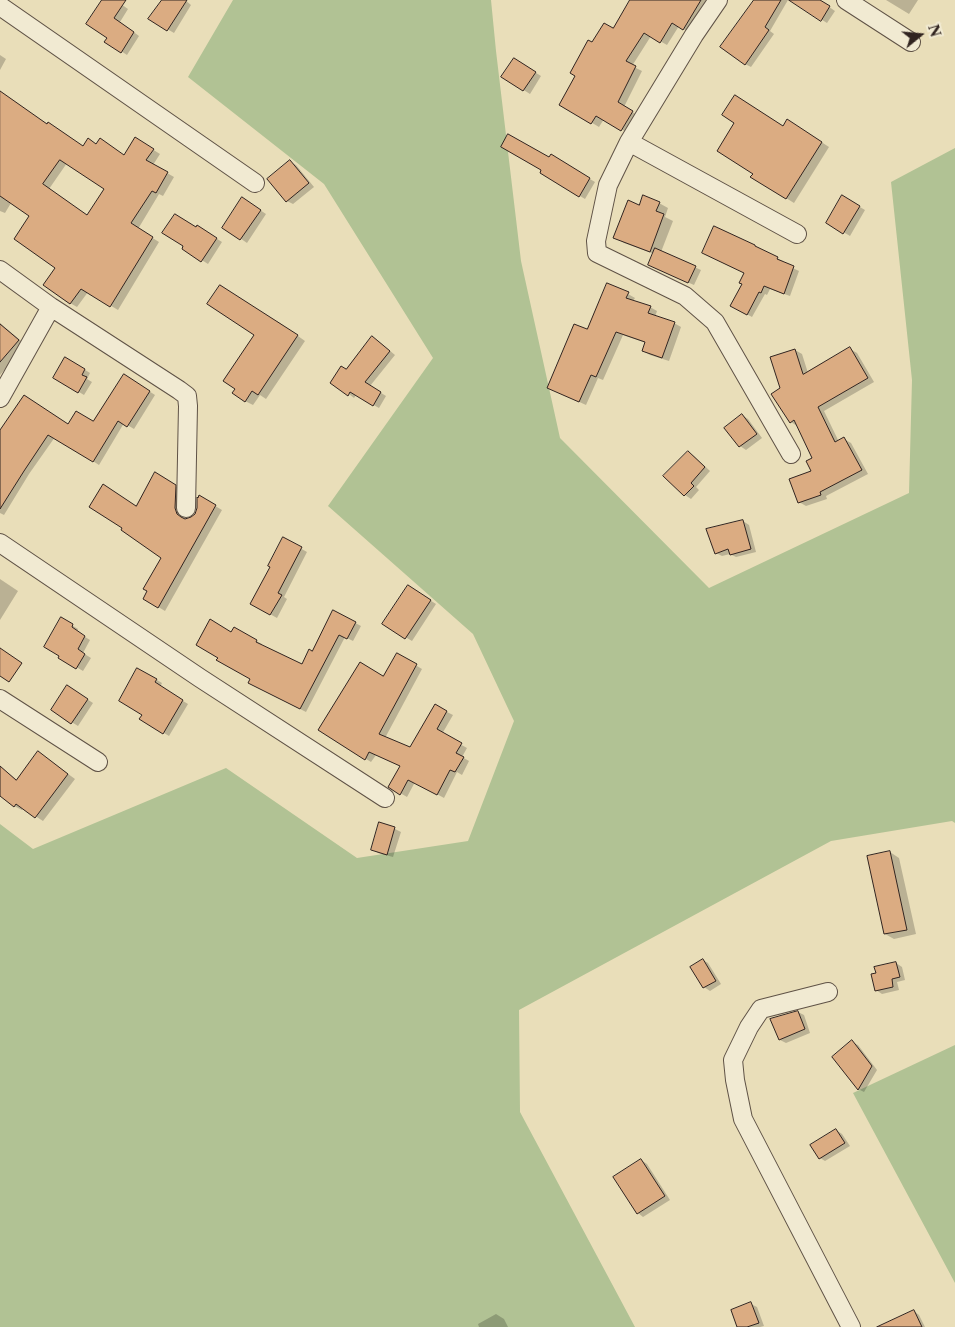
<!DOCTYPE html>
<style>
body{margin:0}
#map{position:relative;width:955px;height:1327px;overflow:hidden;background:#e9deb9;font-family:"Libre Caslon Text",serif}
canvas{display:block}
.north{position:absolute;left:895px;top:10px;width:50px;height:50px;-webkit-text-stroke:4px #f1ead2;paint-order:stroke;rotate:73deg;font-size:14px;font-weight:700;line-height:20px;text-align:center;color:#312420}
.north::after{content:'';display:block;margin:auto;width:18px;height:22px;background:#312420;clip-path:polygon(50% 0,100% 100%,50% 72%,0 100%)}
</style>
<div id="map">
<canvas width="955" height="1327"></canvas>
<div class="north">N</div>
</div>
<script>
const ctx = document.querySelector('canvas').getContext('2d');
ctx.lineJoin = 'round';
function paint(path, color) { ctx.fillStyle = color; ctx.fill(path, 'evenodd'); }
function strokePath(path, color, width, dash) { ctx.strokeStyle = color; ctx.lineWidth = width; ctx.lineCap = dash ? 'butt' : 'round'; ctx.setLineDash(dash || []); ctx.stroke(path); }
const green = new Path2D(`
 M233,0h258l5,51 25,210 39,177 149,150 200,-95 3,-113 -21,-198 64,-34v675l-3,-2 -121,20 -312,169 1,102 115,215h-635v-503l33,25 193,-81 131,90 111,-17 46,-120 -41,-87 -145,-128 105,-148 -109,-174 -136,-107z
 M955,1045v238l-102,-190z`);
const shadow = new Path2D(`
 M103,0h12l13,9 -8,13 19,14 -12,19 -21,-14 3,-3z
 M163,0h22l6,5 -17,28 -24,-14z
 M631,0h81l-22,33 -11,-7 -12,19 -16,-9 -19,30 10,5 -18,36 15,9 -11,17 -24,-14 -5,8 -39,-23 32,-60 21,-15z
 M755,0h33l-18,31 4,3 -23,33 -6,-3z
 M791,0h28l16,11 -8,12z
 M886,0h32l-9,14z
 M0,55l6,4 -6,11z
 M520,63l21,13 -11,18 -27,-17z
 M0,91l47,34 37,22 13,-2 28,11 11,-17 24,15 -7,11 21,12 -11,19 -4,-2 -21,35 21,13 -41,68 -30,-18 -11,15 -7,-4 -14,-35 -25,-52 -20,-13 -6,10 -5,-2zM67,163l38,25 -17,28 -39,-27z
 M795,125l34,22 -35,56 -8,-5 -32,-25 29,-46z
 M551,156l44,26 -10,17 -44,-26z
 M290,162l6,3 18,22 -21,17 -6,-3z
 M843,197l22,13 -15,26 -22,-13z
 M248,202l18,12 -19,29 -23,-16z
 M659,203l9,5 -3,9 8,4 -12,31 40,18 -7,15 -39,-17 -1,-14 -30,-11 -9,-6 25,-30z
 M196,228l7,2 19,12 -14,22 -25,-16z
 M760,250l23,11 -1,2 17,8 -9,25 -20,-7 -3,6 -2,-1 -13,23 -20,-11z
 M628,294l7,4 -2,3 17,6 7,4 -2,6 19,6 7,4 -12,34 -19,-6 -7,-4 3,-8 -23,-8 -20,45 -5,-2 -12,27 -31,-14 33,-60z
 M277,321l28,20 -39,58 -6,-4 -7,10 -8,-4z
 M0,323l26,22 -26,30z
 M378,341l17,14 -25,31 16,10 -7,12 -23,-13 -2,3 -5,-4 -3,-23z
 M850,349l7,4 17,29 -50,29 15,31 5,-3 7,4 17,31 -42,22 1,3 -21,7 -7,-4 13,-30 2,-14 -17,-32 -6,-4 -10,-33 14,-39 7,4 6,19z
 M66,358l24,15 -3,6 5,3 -8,13 -30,-18z
 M130,379l25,16 -21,34 -10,-6 -25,42 -44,-28 -26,37 -25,41 -4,-2v-81l94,-9z
 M742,415l6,4 14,19 -16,12 -6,-4 -14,-18z
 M688,452l6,4 16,15 -14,16 3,3 -8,9 -6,-4 -20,-19z
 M155,474l27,16v23l3,7 6,-1 5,-4 4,-18 22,13 -57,101 -20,-12 17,-42 -26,-50z
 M743,521l6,4 7,27 -20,5 -6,-3 -8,2 -6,-3z
 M284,539l23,13 -23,45 3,2 -10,19 -25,-14 20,-37z
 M0,579l18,12 -18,29z
 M414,590l22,14 -24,37 -28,-17z
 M334,612l27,14 -8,15 -8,-4 -39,75 -51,-26 -23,-53 2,-4 28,15 -1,2 41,19 10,-13z
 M62,619l16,10 -1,3 13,8 -7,13 8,5 -8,13 -23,-14 1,-1z
 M397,654l25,15 -37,69 26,11 24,-43 18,9 -11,19 25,14 -5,9 7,4 -7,14 -5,-3 -13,26 -29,-16 -8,15 -17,-10 11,-21 -25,-11 -5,7 -52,-32 64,-52z
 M138,669l24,14 -2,4 28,17 -19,32 -28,-17 2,-5z
 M73,690l20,13 -15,23 -26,-16z
 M38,752l37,27 -32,42 -20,-13 -1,2 -8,-4 -14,-11v-29l17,14z
 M380,824l15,5 6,3 -8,25 -15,-4 -6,-4z
 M890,852l9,6 17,76 -22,5 -9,-5z
 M703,960l5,3 13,21 -11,7 -6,-4z
 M896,963l6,4 3,13 -8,2 2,8 -17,4 -6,-4z
 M798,1012l6,3 6,18 -24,10 -6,-3z
 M852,1042l6,3 19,25 -13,22 -6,-3z
 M836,1130l6,4 8,12 -25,15 -5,-3z
 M641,1160l6,4 23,36 -27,17 -5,-4z
 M751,1304l6,3 7,19 -4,1h-22z
 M914,1311l5,4 6,12h-31z
 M496,1314l8,5 4,8h-29l-1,-3z`);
const building = new Path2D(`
 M102,0h24l-12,18 20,14 -13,21 -17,-11 3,-4 -21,-14z
 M162,0h25l-20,31 -19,-12z
 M630,0h71l-18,30 -11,-7 -12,20 -16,-10 -18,28 10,5 -18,36 15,9 -12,20 -25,-15 -5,8 -32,-19 16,-29 -5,-3 18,-33 4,2 12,-19 9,5z
 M754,0h27l-16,27 4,3 -24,35 -25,-18z
 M789,0h31l10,6 -9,15z
 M514,58l22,14 -13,19 -22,-14z
 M0,91l47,33 1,-2 35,24 5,-8 8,6 4,-6 24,17 11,-18 19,12 -8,11 22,12 -12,21 -4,-2 -21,32 22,14 -43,70 -29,-18 -11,15 -27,-19 12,-17 -41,-29 15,-23 -29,-20zM60,160l44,29 -17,26 -44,-31z
 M735,95l48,31 4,-7 35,23 -36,57 -36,-22 3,-3 -36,-23 17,-28 -12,-8z
 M508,134l41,23 2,-3 39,24 -11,19 -39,-24 1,-3 -40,-23z
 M290,160l19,23 -23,19 -19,-23z
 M643,195l17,7 -4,9 8,3 -14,38 -37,-14 15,-38 11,5z
 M842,195l18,11 -17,28 -17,-11z
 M242,197l19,13 -21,30 -18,-12z
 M175,214l21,13 1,-2 20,13 -16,24 -19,-13 1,-3 -21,-13z
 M714,226l41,19v1l23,11 -1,2 17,7 -10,28 -20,-8 -3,7 -2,-1 -12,23 -17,-9 12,-22 -3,-1 5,-10 -42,-20z
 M655,248l41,18 -8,17 -40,-18z
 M607,283l22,9 -3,6 25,8 -3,7 27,9 -13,36 -20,-7 3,-9 -29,-10 -20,45 -5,-2 -12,27 -32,-14 27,-64 13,5z
 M220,285l78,50 -40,60 -6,-4 -7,11 -13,-9 3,-4 -12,-8 31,-46 -47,-31z
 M0,324l19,16 -19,22z
 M372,336l18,15 -25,31 16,10 -8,14 -23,-14 -2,4 -18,-13 11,-17 5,3z
 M850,347l18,31 -50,29 17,35 9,-5 18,33 -42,22 1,3 -23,8 -9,-24 22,-8 -5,-10 6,-3 -18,-38 -4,3 -19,-29 9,-6 -10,-31 25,-8 8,25z
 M65,357l20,12 -3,6 5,2 -9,16 -25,-15z
 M124,374l26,17 -23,36 -9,-6 -25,41 -45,-27 -24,36 -24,38v-79l24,-35 44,29 8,-13 17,10z
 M742,414l15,20 -18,13 -15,-19z
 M688,451l17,16 -14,16 3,3 -10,10 -21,-20z
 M155,472l21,13 -1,23 2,6 4,3 4,2 6,-2 4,-3 2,-6v-11l1,1 1,-3 17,10 -58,103 -15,-9 4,-8 -4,-2 18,-31 -40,-28 1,-2 -33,-21 14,-23 33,22z
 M743,520l8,29 -21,6 -2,-6 -13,5 -9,-25z
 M283,537l19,10 -24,46 4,2 -12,20 -20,-11 20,-37 -2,-1z
 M408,585l23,15 -26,39 -23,-15z
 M333,610l23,12 -9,17 -8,-4 -39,74 -52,-26 2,-4 -34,-19 2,-2 -22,-13 14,-26 21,13 3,-5 23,13 -1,2 46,22 7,-15 3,2z
 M61,617l12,7 -1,3 13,9 -7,13 7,5 -9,15 -18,-11 1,-2 -15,-9z
 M0,648l22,15 -13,19 -9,-6z
 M397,653l20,11 -38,70 31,13 25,-43 12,7 -10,18 25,14 -6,10 8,4 -9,15 -5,-2 -13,25 -29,-15 -8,15 -12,-8 12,-21 -31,-14 -4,8 -47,-30 42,-68 23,14z
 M137,668l20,11 -2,3 28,18 -20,34 -24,-15 3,-4 -23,-14z
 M67,685l21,14 -17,25 -20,-14z
 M38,751l30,23 -33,44 -19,-14 -2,3 -14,-11v-30l16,14z
 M379,822l16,5 -8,28 -16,-5z
 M890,851l17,79 -23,4 -17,-78z
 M703,959l13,22 -13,7 -13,-21z
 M896,962l4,15 -8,2 1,8 -18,4 -4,-17 5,-1 -2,-6z
 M798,1011l7,18 -26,11 -9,-21z
 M852,1040l20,26 -14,24 -26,-33z
 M836,1129l9,14 -26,16 -9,-14z
 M641,1159l24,37 -28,18 -24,-37z
 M751,1302l8,21 -12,4h-10l-6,-17z
 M914,1310l8,17h-45z`);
const street = new Path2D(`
 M718,0l-24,35 -65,107 -21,43 -12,56 1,12 88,43 30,26 76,132
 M846,0l65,42
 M0,6l255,177
 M629,142l168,92
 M0,270l51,37 128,83 8,6 1,10 -2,102
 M0,398l51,-91
 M0,543l200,135 185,120
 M0,699l98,63
 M828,992l-67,17 -12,18 -16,33 2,20 8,39 108,208`);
paint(green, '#b1c294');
paint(shadow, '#0003');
paint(building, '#dbac82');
strokePath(building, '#312420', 1);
strokePath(street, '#5f5246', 20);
strokePath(street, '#f1ead2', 18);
</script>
